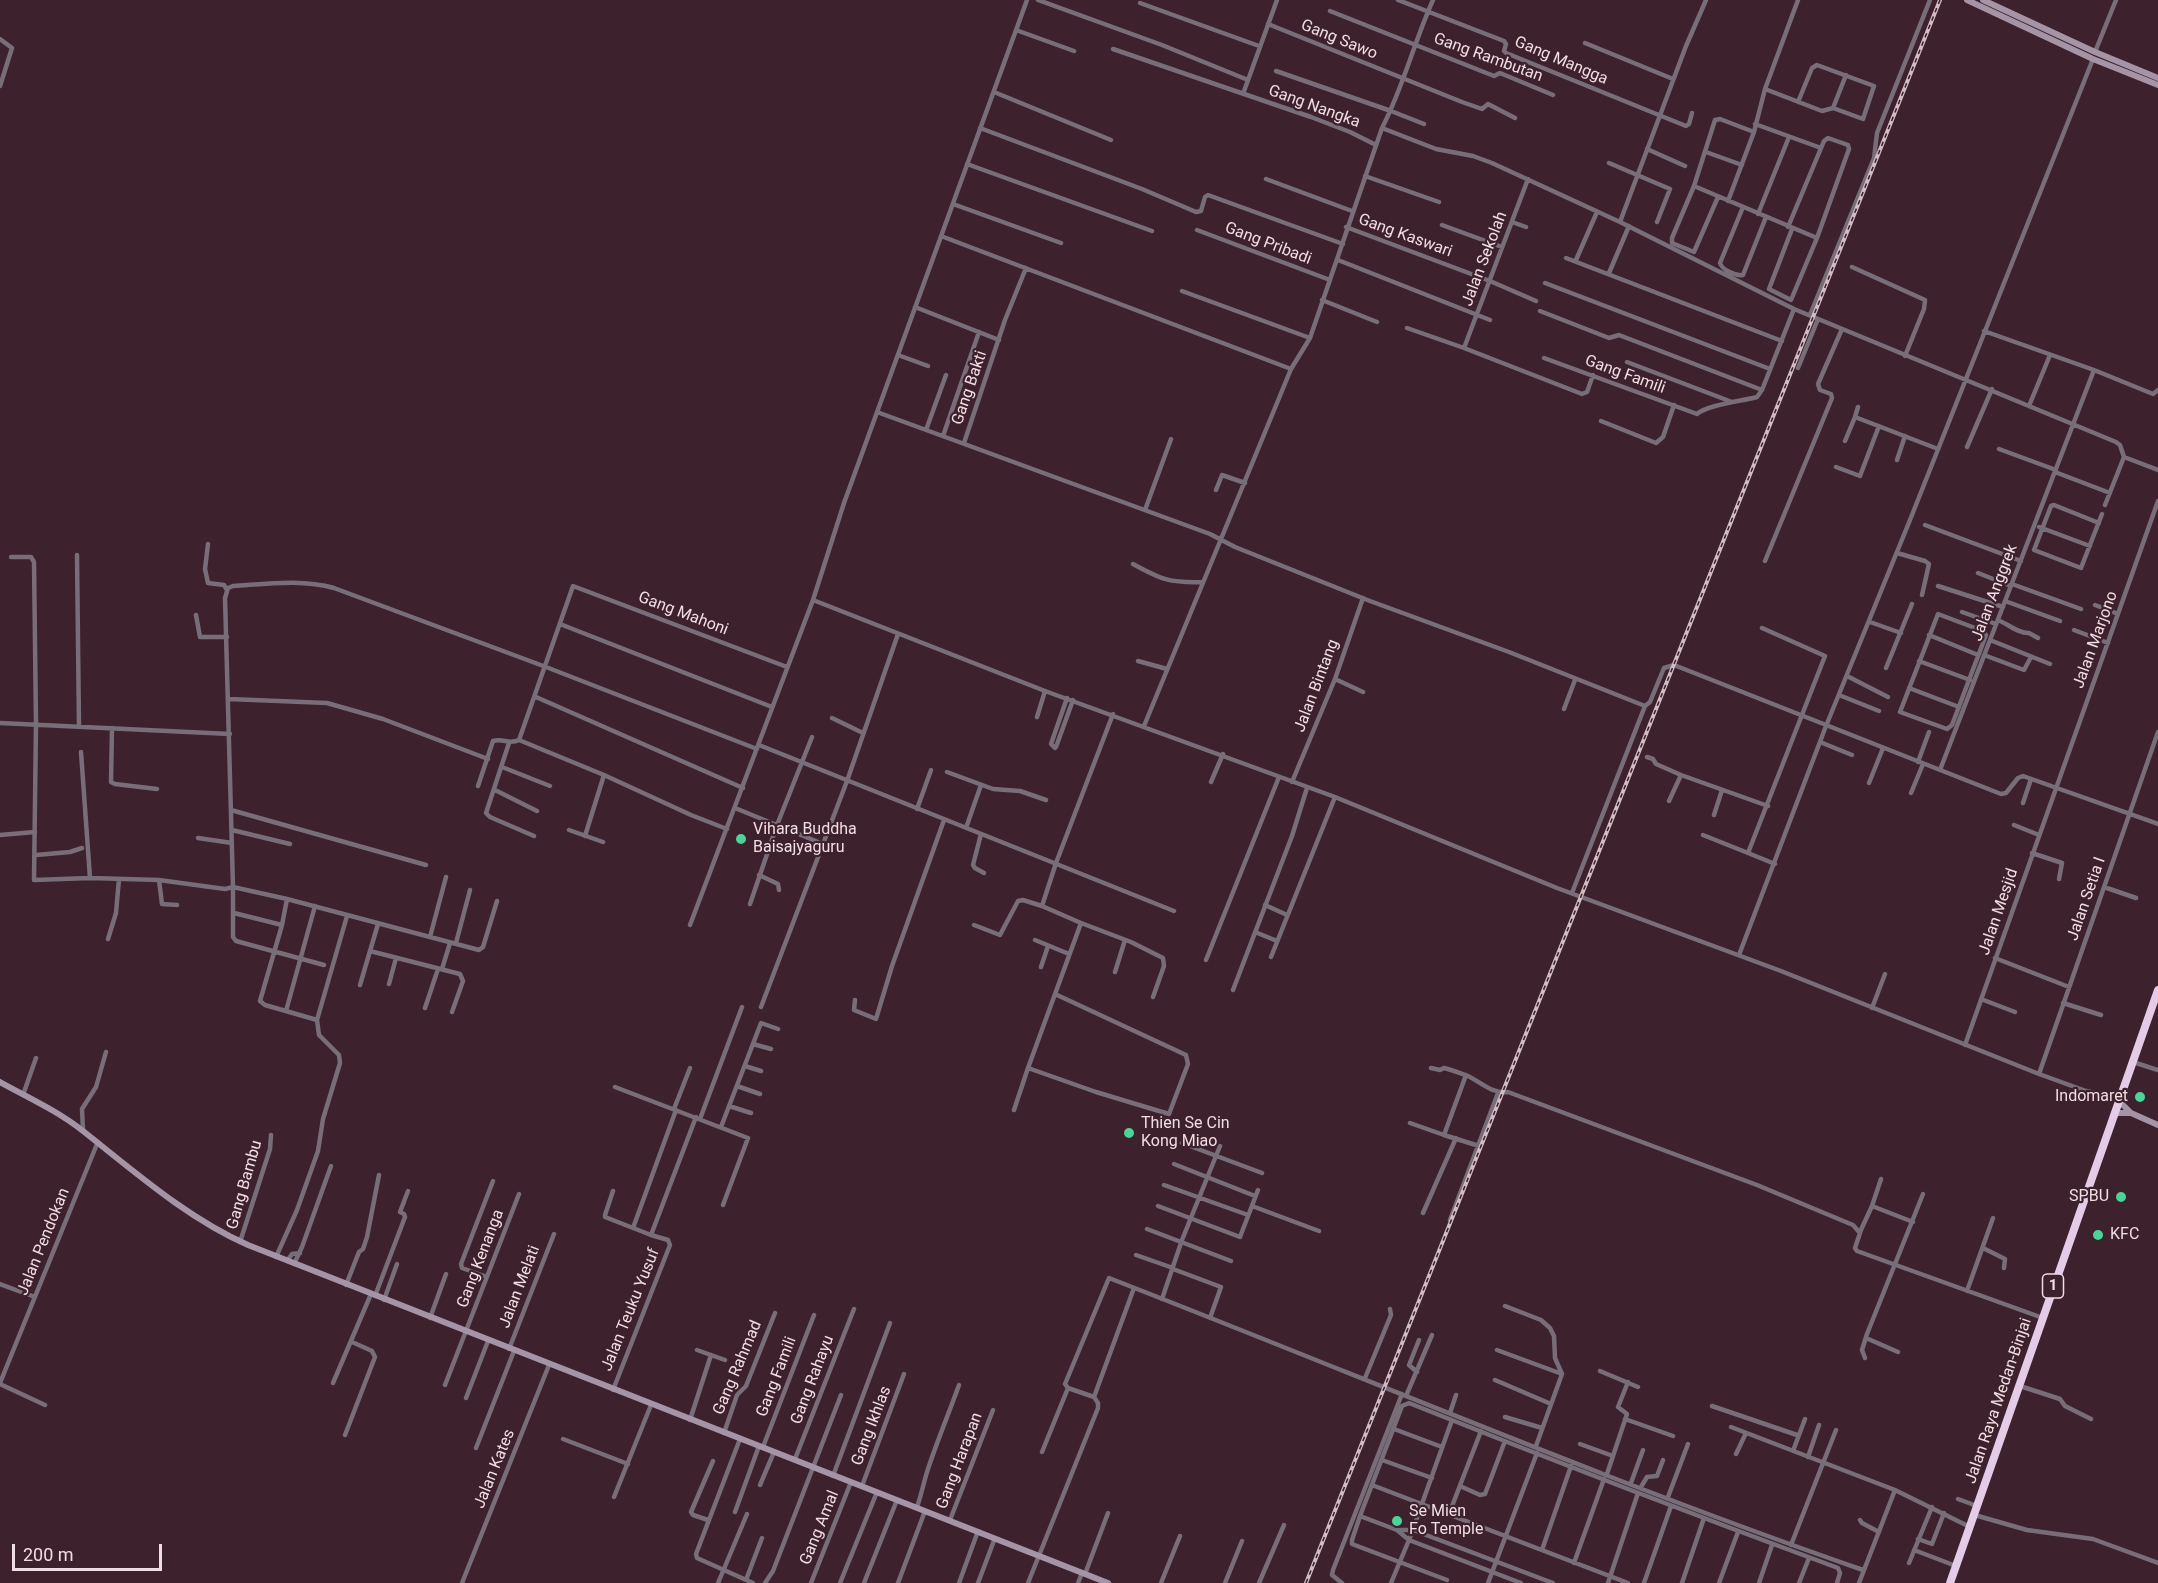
<!DOCTYPE html>
<style>
body{margin:0}
#map{position:relative;width:2158px;height:1583px;overflow:hidden;background:#3d212c;font-family:Roboto,sans-serif}
canvas{display:block}
.scale{position:absolute;left:12px;top:1544px;width:150px;height:27px;box-sizing:border-box;border:3px solid #f1dde4;border-top:0;padding-left:8px;font-size:18px;line-height:21px;white-space:nowrap;color:#f1dde4;-webkit-text-stroke:4px #3d212c;paint-order:stroke}
</style>
<div id="map">
<canvas width="2158" height="1583"></canvas>
<div class="scale">200 m</div>
</div>
<script>
const ctx = document.querySelector('canvas').getContext('2d');
ctx.lineJoin = 'round';
function strokePath(path, color, width, dash) { ctx.strokeStyle = color; ctx.lineWidth = width; ctx.lineCap = dash ? 'butt' : 'round'; ctx.setLineDash(dash || []); ctx.stroke(path); }
function write(font, color, halo, rows, align = 'center') {
  ctx.font = font + ' Roboto,sans-serif'; ctx.lineWidth = 4.5; ctx.setLineDash([]); ctx.textBaseline = 'middle'; ctx.strokeStyle = halo; ctx.fillStyle = color; for (const [text, x, y, turn = 0] of rows) {
    ctx.save(); ctx.translate(x, y); ctx.rotate((+turn || 0) * Math.PI / 180); ctx.textAlign = isNaN(turn) ? turn : align; if (halo) ctx.strokeText(text, 0, 0); ctx.fillText(text, 0, 0); ctx.restore();
  }
}
const street = new Path2D(`
 M1038,0l124,45 86,35
 M1398,0l106,41 2,3 -2,7 2,2 180,73 3,-2 3,-11
 M1140,3l119,43
 M1330,11l164,65 6,-3 53,22
 M1268,24l194,78 20,7 6,-5 27,14
 M1016,30l58,21
 M0,39l12,9 -12,38
 M1585,43l88,36
 M1113,49l198,68 39,15 26,13
 M2095,52l21,-52
 M1276,71l115,40 33,13
 M1765,89l57,22 11,-3 30,11 11,-33 -57,-21 -5,3 -14,34
 M994,92l117,48
 M1243,94l34,-94
 M1833,108l13,-33
 M1755,124l66,24
 M980,128l162,61 54,23 5,-1 4,-14 3,-2 135,49
 M1382,128l54,21 37,7 19,7 128,59 174,87 322,133 4,3 4,12 34,13
 M1647,149l38,17
 M1706,152l36,13
 M1609,163l61,26 -13,33
 M967,164l185,67
 M1365,176l74,26
 M1266,179l86,32
 M1694,186l123,52
 M1718,197l-24,55 -22,-9v-5l22,-52 21,-66 5,-1 34,13
 M1728,201l26,-69 11,-43 33,-89
 M953,204l108,39
 M1743,207l-23,56c2,7 16,13 23,12l23,-58
 M1758,214l31,-77
 M1512,222l14,5
 M1620,222l66,-176 20,-46
 M1442,225l60,22
 M1346,227l144,54 46,20
 M1788,227l36,-86 4,-3 20,7 1,4 -32,89 -26,62 -22,-11 23,-60
 M1197,230l133,50
 M941,236l350,133
 M1566,258l216,83
 M1338,260l152,60
 M1576,260l21,-48
 M1852,267l73,33 -1,9 -19,47
 M1609,273l20,-47
 M1545,283l225,86
 M1182,291l128,47
 M1322,300l55,22
 M915,307l84,33
 M1540,311l69,27 10,-3 143,55
 M1810,315l64,-157 3,-25 53,-133
 M1407,328l57,20 118,46 5,-2 6,-17
 M1984,331l110,39 59,24 5,-4
 M1464,348l64,-169
 M898,355l30,11
 M1544,358l153,56c10,-9 45,-13 60,-17l5,-7 32,-81
 M1627,362l105,40
 M1798,368l20,-49
 M2029,406l21,-51
 M1858,407l-3,10 83,32
 M877,412l333,122 25,13 135,54 139,51 136,54 5,-4 14,-34 10,-3 327,129 5,-1 12,-15 5,-2 135,48
 M1601,421l55,22 7,-6 11,-32
 M926,430l20,-55
 M943,436l36,-104
 M1845,441l10,-24
 M964,443l41,-123 21,-52
 M1967,447l25,-58
 M1999,449l57,21
 M1897,460l8,-24
 M1836,467l24,9 19,-50
 M2055,472l55,21
 M1216,490l6,-15 23,8
 M2105,505l19,-48
 M1145,510l26,-71
 M2099,523l-45,-18 -3,1 -17,44 47,18 21,-54
 M1925,525l96,36
 M2039,527l51,19
 M208,544l-3,25 3,14 16,2 3,5
 M1897,553l28,8 4,3 -7,31
 M77,555l2,171
 M11,557h20l3,5 2,162 -2,156 56,-2 69,2 66,9 8,-2v50l3,4 88,24
 M1765,561l67,-163 -1,-4 -11,-4 -2,-6 24,-55
 M1133,564c29,16 37,19 70,18
 M1978,573l33,13
 M2012,584l69,25
 M1938,586l65,21
 M813,600l232,91 290,106 222,91 224,83 258,103 47,17 39,7
 M2005,601l55,20
 M2095,605l23,9
 M1962,612l34,12
 M1938,614l45,17 3,4 -34,90 -5,4 -47,-17z
 M196,615l4,22h27
 M1998,620c10,4 21,14 31,13l9,5
 M1870,622l31,11
 M560,624l212,83
 M2074,630l34,13
 M1929,635l49,20
 M1990,640l60,24
 M1984,655l40,15 7,-13
 M1138,661l29,8
 M1919,661l51,19
 M1886,668l26,-64
 M1847,676l41,21
 M1335,679l28,13
 M1909,688l50,19
 M1839,695l40,16
 M536,697l207,91
 M1067,698l-16,46 4,4 1,-1 17,-47
 M229,699l98,4 56,16 105,40
 M1564,709l11,-29
 M1037,717l8,-26
 M832,718l31,15
 M0,723l230,11
 M1144,726l147,-357 19,-31 72,-210c21,-40 32,-86 51,-128
 M112,728l-1,54 4,2 42,5
 M519,740l54,-154 214,81
 M1820,742l32,13
 M509,743l-23,70 4,4 44,19
 M759,745l415,166
 M81,752l9,126
 M1647,757l6,2 3,5 25,11 87,31
 M1918,762l11,-30
 M502,767l48,19
 M1940,770l154,-400
 M947,772l46,17 27,2 26,9
 M1211,782l12,-28
 M1292,782l43,-103 28,-81
 M1869,783l14,-35
 M478,786l15,-45c10,-3 16,4 26,-1l85,35 87,40 36,14
 M495,790l42,21
 M1911,793l12,-29
 M1669,801l12,-26
 M2023,803l8,-24
 M735,808l88,36
 M917,809l14,-39
 M231,810l195,55
 M1714,815l8,-25
 M2014,825l25,10
 M966,828l15,-43
 M232,830l58,14
 M569,830l34,12
 M981,834l-8,31 2,3 9,5
 M0,835l35,-3
 M1703,835l45,18 77,-197 -63,-28
 M585,836l19,-61
 M198,838l34,5
 M1748,853l27,11
 M2032,853l30,10 -3,16
 M36,855l34,-3 12,-4
 M759,875l19,9 1,6
 M159,880l3,24 15,1
 M2104,887l32,11
 M1572,893l73,-187
 M287,899l-5,26 -22,76 5,4 52,15
 M497,901l-14,46 -4,3 -192,-51 -54,-12 -8,-289 3,-10 5,-2c33,-2 69,-7 101,2l212,79 211,82
 M750,904l27,-79 35,-88
 M1265,905l22,10
 M234,913l48,12
 M1081,923l50,19 32,16 1,8 -11,31
 M690,925l123,-325 31,-97 183,-503
 M974,925l26,10 18,-34 5,-1 19,6
 M1255,932l22,9
 M430,937l16,-60
 M108,939l8,-26 3,-34
 M1035,940l34,14
 M456,943l14,-53
 M370,951l90,23 3,7 -11,31
 M1739,955l87,-229 84,-206 183,-461
 M1271,957l64,-160
 M1995,958l74,29
 M1206,960l73,-183
 M1041,967l7,-21
 M442,969l8,-26
 M1115,972l10,-32
 M389,984l7,-26
 M360,985l18,-61
 M1233,990l59,-154 15,-48
 M1055,994l131,61 2,9 -19,50 -73,-22 -68,-24 53,-145 -39,-17 14,-43 57,-149
 M1981,999l34,13
 M855,1000l-1,10 22,9 16,-53 52,-146
 M2063,1003l38,12
 M761,1007l86,-226 51,-147
 M425,1008l13,-39
 M1872,1008l13,-34
 M286,1011l29,-105
 M753,1044l18,5
 M1965,1045l193,-544
 M2136,1063l22,7
 M745,1066l16,5
 M1431,1068l9,2 4,-2c8,2 16,5 24,8 14,7 24,18 40,16l249,93 96,40 7,8 -5,15 2,3 186,67
 M2039,1074l119,-342
 M1466,1075l-22,60 35,11
 M737,1086l23,8
 M615,1087l133,51 -25,67
 M23,1095l13,-37
 M729,1106l22,7
 M674,1109l16,-41
 M1014,1110l14,-42
 M700,1119l42,-112
 M1410,1123l34,12
 M721,1127l40,-104 17,6
 M83,1130l-1,-21 14,-22 10,-35
 M1182,1143l80,30
 M1174,1164l81,32
 M1164,1185l84,30
 M613,1191l-8,24v2l46,18
 M1158,1206l82,31 18,-47
 M1252,1206l67,25
 M1872,1206l41,16
 M1423,1213l33,-75
 M1450,1220l48,-127
 M633,1228l43,-118
 M1147,1229l84,32
 M1860,1232l12,-26 9,-27
 M240,1242l30,-93 1,-14
 M1983,1248l22,11 -1,9
 M1136,1255l37,13
 M276,1257l21,-47 21,-59 5,-32 17,-56 -1,-8 -20,-20 -2,-15 30,-104
 M287,1261l5,-7 8,-1
 M294,1264l8,-17 29,-81
 M1173,1269l48,18 -11,31
 M487,1277l-25,-9 -1,-4 32,-83
 M0,1284l35,13
 M346,1285l13,-33 4,-3 4,-12 12,-62
 M1967,1291l26,-73
 M375,1296l30,-79 -1,-3 -4,-2 8,-21
 M1162,1299l20,-59 38,-94
 M384,1300l13,-36
 M1505,1306l36,14 9,8 4,8 1,22 7,16 -26,72
 M430,1318l16,-44
 M1866,1338l32,14
 M509,1349l45,-115
 M697,1350l28,10
 M1497,1350l65,24
 M1865,1358l-3,-8 5,-16 56,-140
 M1600,1371l38,16
 M1417,1372l-8,-7 10,-25
 M1365,1378l26,-63 -1,-6
 M1495,1380l56,24
 M0,1383l97,-239
 M333,1383l38,-89
 M0,1384l45,21
 M445,1385l74,-191
 M2023,1387l37,12 5,7 26,13
 M613,1390l57,-145 -2,-5 -17,-5 45,-118
 M1406,1396l26,-61
 M1094,1397l-26,-9 -3,-4 44,-106c252,98 500,204 754,292
 M466,1398l22,-57
 M1712,1406l85,29
 M1450,1413l6,-18
 M1505,1417l37,11
 M1625,1419l48,17
 M690,1420l21,-65
 M1731,1427l164,63 75,37
 M1394,1429l48,18
 M724,1433l13,-38 9,-9 29,-73
 M345,1435l30,-78 -3,-6 -20,-9
 M563,1439l65,25
 M740,1439l-44,115 1,4 56,25
 M1580,1444l33,12
 M763,1447l51,-132
 M476,1448l38,-97
 M1793,1451l12,-32
 M1042,1452l26,-64
 M1736,1454l10,-21
 M1808,1457l11,-32
 M795,1459l59,-150
 M1382,1460l50,18
 M1607,1474l20,-60 -9,-7 10,-25
 M833,1476l57,-153
 M1631,1483l12,-33
 M760,1485l14,-33
 M1372,1485l256,98
 M862,1486l42,-112
 M1460,1486l20,9 5,-1 20,-53
 M1641,1487l6,-10 10,-1 6,-16
 M614,1497l37,-92
 M1668,1497l20,-53
 M1958,1499l19,7
 M917,1507c5,-14 7,-27 12,-41 9,-27 20,-53 30,-81
 M735,1512l24,-66
 M1449,1514l32,-83
 M1360,1516l37,14 12,10 112,43
 M1978,1516l49,14 66,9 65,24
 M708,1520l-15,-5 -2,-3 22,-51
 M950,1520l43,-110
 M1860,1520l2,3 17,9
 M1397,1530h16l140,53
 M1918,1539l14,5 12,-31
 M1791,1545l45,-115
 M1542,1550l29,-84
 M1914,1550l42,16
 M1574,1563l30,-84
 M1909,1563l23,-56
 M1085,1574l23,-61
 M746,1580l16,-42
 M1447,1580l-95,-36v-4l8,-24 42,-110 7,-3c142,57 285,112 429,165l2,5 -3,10
 M462,1583l87,-218
 M718,1583l29,-69
 M765,1583l8,-12 68,-176
 M811,1583l40,-101
 M840,1583l37,-91
 M864,1583l33,-83
 M898,1583l27,-72
 M959,1583l19,-52
 M978,1583l17,-45
 M1028,1583l70,-175v-5l-4,-6 40,-109
 M1078,1583l4,-10
 M1161,1583l19,-47
 M1225,1583l17,-42
 M1259,1583l25,-58
 M1342,1583l-10,-8 1,-5 69,-176
 M1391,1583l18,-43 43,-120
 M1488,1583l49,-130
 M1608,1583l30,-90
 M1644,1583l27,-77
 M1682,1583l22,-65
 M1719,1583l19,-51
 M1759,1583l13,-38
 M1799,1583l10,-25
 M1859,1583l36,-93`);
const secondary = new Path2D(`
 M1967,0l126,59 65,26
 M1983,0l112,52 63,26
 M0,1082c27,15 58,29 83,49 52,41 104,87 165,114l860,338
 M2119,1101l12,12 27,12
 M2115,1113h16`);
const highway = new Path2D(`
 M1950,1583l208,-593`);
const rail = new Path2D(`
 M1306,1583l634,-1583`);
const markers = [
 [741,839,6,"#4cd39a"],
 [2140,1097,6,"#4cd39a"],
 [1129,1133,6,"#4cd39a"],
 [2121,1197,6,"#4cd39a"],
 [2098,1235,6,"#4cd39a"],
 [1397,1521,6,"#4cd39a"]
];
const shields = [
 [2053,1286,21]
];
const shieldNames = [
 ["1",2053,1286]
];
const streetNames = [
 ["Gang Sawo",1339,40,22],
 ["Gang Rambutan",1488,58,20],
 ["Gang Mangga",1561,61,23],
 ["Gang Nangka",1314,107,20],
 ["Gang Kaswari",1405,236,20],
 ["Gang Pribadi",1268,244,21],
 ["Jalan Sekolah",1485,259,-69],
 ["Gang Famili",1625,375,20],
 ["Gang Bakti",970,388,-71],
 ["Jalan Anggrek",1995,593,-69],
 ["Gang Mahoni",683,614,21],
 ["Jalan Marjono",2096,640,-70],
 ["Jalan Bintang",1317,686,-69],
 ["Jalan Setia I",2087,899,-71],
 ["Jalan Mesjid",1999,912,-71],
 ["Gang Bambu",245,1185,-74],
 ["Jalan Pendokan",44,1242,-68],
 ["Gang Kenanga",481,1259,-69],
 ["Jalan Melati",520,1287,-69],
 ["Jalan Teuku Yusuf",631,1310,-68],
 ["Gang Rahmad",738,1368,-67],
 ["Gang Famili",777,1377,-69],
 ["Gang Rahayu",813,1380,-69],
 ["Jalan Raya Medan-Binjai",1999,1401,-71],
 ["Gang Ikhlas",872,1426,-69],
 ["Gang Harapan",960,1461,-69],
 ["Jalan Kates",495,1469,-68],
 ["Gang Amal",820,1528,-68]
];
const poiNames = [
 ["Vihara Buddha",753,830],
 ["Baisajyaguru",753,848],
 ["Indomaret",2128,1097,"right"],
 ["Thien Se Cin",1141,1124],
 ["Kong Miao",1141,1142],
 ["SPBU",2109,1197,"right"],
 ["KFC",2110,1235],
 ["Se Mien",1409,1512],
 ["Fo Temple",1409,1530]
];
strokePath(street, '#786e79', 4.5);
strokePath(secondary, '#a494a6', 6);
strokePath(highway, '#e4cbe7', 8);
strokePath(rail, '#d2bcc4', 4);
strokePath(rail, '#3d212c', 1.5, [4.5]);
for (const [x, y, r, color] of markers) { const dot = new Path2D(); dot.arc(x, y, r, 0, 2 * Math.PI); ctx.fillStyle = color; ctx.fill(dot); strokePath(dot, '#3d212c', 2); }
for (const [x, y, w] of shields) { const box = new Path2D(); box.roundRect(x - w / 2, y - 12, w, 24, 4.5); ctx.fillStyle = '#3d212c'; ctx.fill(box); strokePath(box, '#f1dde4', 1.5); }
write('bold 15px', '#f1dde4', null, shieldNames);
write('16px', '#f1dde4', '#3d212c', streetNames);
write('16px', '#f1dde4', '#3d212c', poiNames, 'left');
</script>
